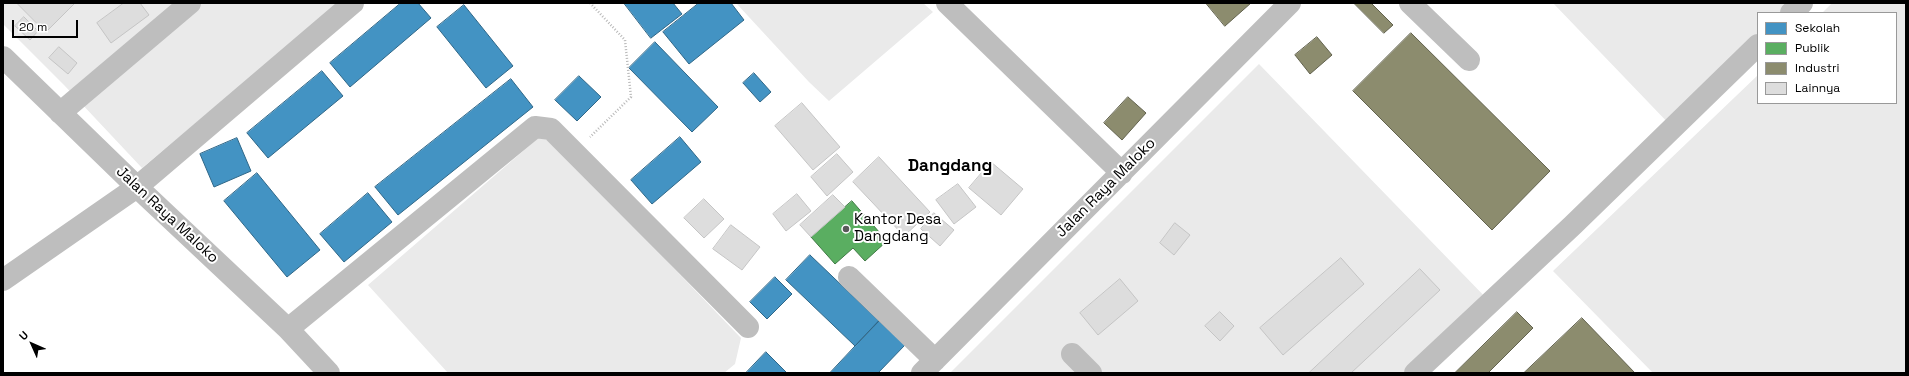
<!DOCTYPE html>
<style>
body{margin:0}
#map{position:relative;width:1909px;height:376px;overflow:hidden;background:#fff;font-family:"Space Grotesk",sans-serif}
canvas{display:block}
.frame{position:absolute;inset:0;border:4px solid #000;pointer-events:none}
.legend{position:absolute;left:1757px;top:12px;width:140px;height:92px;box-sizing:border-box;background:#fff;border:1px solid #999;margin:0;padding:5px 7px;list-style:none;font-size:12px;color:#000}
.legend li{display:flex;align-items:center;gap:8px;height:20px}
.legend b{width:20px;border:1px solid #999}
.north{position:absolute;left:12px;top:324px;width:40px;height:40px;-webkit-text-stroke:3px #fff;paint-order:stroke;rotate:315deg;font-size:11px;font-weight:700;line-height:16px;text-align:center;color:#000}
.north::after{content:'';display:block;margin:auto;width:14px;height:18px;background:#000;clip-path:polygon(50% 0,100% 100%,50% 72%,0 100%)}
.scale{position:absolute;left:12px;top:20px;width:66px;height:18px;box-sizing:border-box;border:2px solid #000;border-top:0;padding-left:5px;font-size:12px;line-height:14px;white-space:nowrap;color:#000;-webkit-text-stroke:3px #fff;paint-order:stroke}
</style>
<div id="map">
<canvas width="1909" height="376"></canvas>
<div class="frame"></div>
<ul class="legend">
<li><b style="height:11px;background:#4393c3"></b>Sekolah</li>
<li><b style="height:11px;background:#5aae61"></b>Publik</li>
<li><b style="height:11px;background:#8c8c6e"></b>Industri</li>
<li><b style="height:11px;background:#ddd"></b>Lainnya</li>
</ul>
<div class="north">U</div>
<div class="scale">20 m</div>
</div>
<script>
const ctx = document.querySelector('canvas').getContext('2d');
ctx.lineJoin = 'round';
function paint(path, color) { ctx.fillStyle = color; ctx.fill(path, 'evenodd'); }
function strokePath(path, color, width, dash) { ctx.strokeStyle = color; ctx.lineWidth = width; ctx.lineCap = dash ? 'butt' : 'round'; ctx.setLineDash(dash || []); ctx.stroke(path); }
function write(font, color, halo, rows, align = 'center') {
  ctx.font = font + ' "Space Grotesk",sans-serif'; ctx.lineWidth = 4; ctx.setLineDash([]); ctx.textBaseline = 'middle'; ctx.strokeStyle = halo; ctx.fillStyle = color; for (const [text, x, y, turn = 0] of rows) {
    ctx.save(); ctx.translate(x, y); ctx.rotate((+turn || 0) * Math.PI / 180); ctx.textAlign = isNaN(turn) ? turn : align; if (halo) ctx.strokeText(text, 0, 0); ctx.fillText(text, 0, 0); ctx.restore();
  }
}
const green = new Path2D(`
 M3,3h336l-197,165 -78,-83 -61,-61z
 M736,3h187l10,9 -104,89 -20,-19z
 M1553,3h249l-10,10h-34v33l-85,82z
 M1832,3h74v370h-253l-100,-102 205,-196v28h138v-90h-74z
 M1259,64l233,240 -72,69h-470z
 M544,133l197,205 -6,26 -11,9h-276l-80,-88z`);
const schools = new Path2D(`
 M401,3h17l13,15 -81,69 -20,-24z
 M624,3h49l9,11 -31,24z
 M699,3h32l13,17 -55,44 -26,-32z
 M464,5l49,61 -27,22 -49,-61z
 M655,42l63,65 -26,25 -63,-64z
 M322,71l21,25 -75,62 -21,-25z
 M754,73l17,19 -11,10 -17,-19z
 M579,76l22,21 -24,24 -22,-21z
 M511,79l22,28 -135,108 -23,-28z
 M680,137l21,25 -49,42 -21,-24z
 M237,138l14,33 -37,16 -14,-33z
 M257,173l63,77 -33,27 -63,-76z
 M368,193l24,29 -48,40 -24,-28z
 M810,255l69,66 -24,25 -69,-66z
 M775,277l17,17 -25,25 -17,-17z
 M879,321l26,24 -27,28h-48z
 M766,352l21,21h-39l-1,-1z`);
const public = new Path2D(`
 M852,201l35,40 -22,20 -12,-13 -18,16 -24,-27z`);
const industry = new Path2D(`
 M1206,3h45l-26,23z
 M1354,3h17l22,22 -9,8z
 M1411,33l139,138 -58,59 -139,-139z
 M1317,37l15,18 -22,19 -15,-19z
 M1128,97l18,16 -24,27 -18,-17z
 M1517,312l16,16 -45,45h-33z
 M1582,318l53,55h-111z`);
const building = new Path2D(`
 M17,3h58l-29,29z
 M124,3h16l9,12 -38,28 -14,-20z
 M24,17l14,14 -8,9 -15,-14z
 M59,47l18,16 -9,11 -19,-16z
 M802,103l38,44 -27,23 -38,-44z
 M837,154l16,18 -26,24 -16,-19z
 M879,157l51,55 -26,24 -51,-54z
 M991,162l32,27 -22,26 -32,-27z
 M958,184l18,23 -22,17 -18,-24z
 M797,194l14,17 -25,20 -13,-17z
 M833,195l12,12 -34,30 -11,-12z
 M704,199l20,20 -20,19 -20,-20z
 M934,213l20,17 -14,16 -19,-17z
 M1175,223l15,12 -16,20 -14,-12z
 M731,225l29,22 -18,23 -29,-21z
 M1341,258l23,26 -81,71 -23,-27z
 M1420,269l20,21 -89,83h-42z
 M1120,279l18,22 -40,34 -18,-22z
 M1220,312l14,14 -14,15 -15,-15z`);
const path = new Path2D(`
 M590,3l35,37 6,57 -41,40`);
const minor = new Path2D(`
 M947,3l175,170
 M1410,3l59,57
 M1791,13l11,-10
 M3,57l134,130 151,142 41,44
 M60,113l130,-110
 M849,277l86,83
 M3,280l134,-93 216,-184
 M288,329l247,-202 16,2 197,198
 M1072,354l19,19
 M922,373l368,-370
 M1415,373l158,-148 185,-180`);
const markers = [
 [846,229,4,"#595959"]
];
const streetNames = [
 ["Jalan Raya Maloko",1106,188,-45],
 ["Jalan Raya Maloko",167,215,43]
];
const poiNames = [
 ["Kantor Desa",854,220],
 ["Dangdang",854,237]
];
const quarterNames = [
 ["Dangdang",950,166]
];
paint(green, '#eaeaea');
paint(schools, '#4393c3');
strokePath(schools, '#2f6788', 1);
paint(public, '#5aae61');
strokePath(public, '#3f7a44', 1);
paint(industry, '#8c8c6e');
strokePath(industry, '#62624d', 1);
paint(building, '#ddd');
strokePath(building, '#c5c5c5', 1);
strokePath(path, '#b8b8b8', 2.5, [1, 2]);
strokePath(minor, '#bebebe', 22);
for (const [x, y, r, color] of markers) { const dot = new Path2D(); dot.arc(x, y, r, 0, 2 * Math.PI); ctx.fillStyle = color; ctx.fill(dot); strokePath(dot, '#fff', 1.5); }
write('15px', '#000', '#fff', streetNames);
write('15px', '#000', '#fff', poiNames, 'left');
write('bold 17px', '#000', '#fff', quarterNames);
</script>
